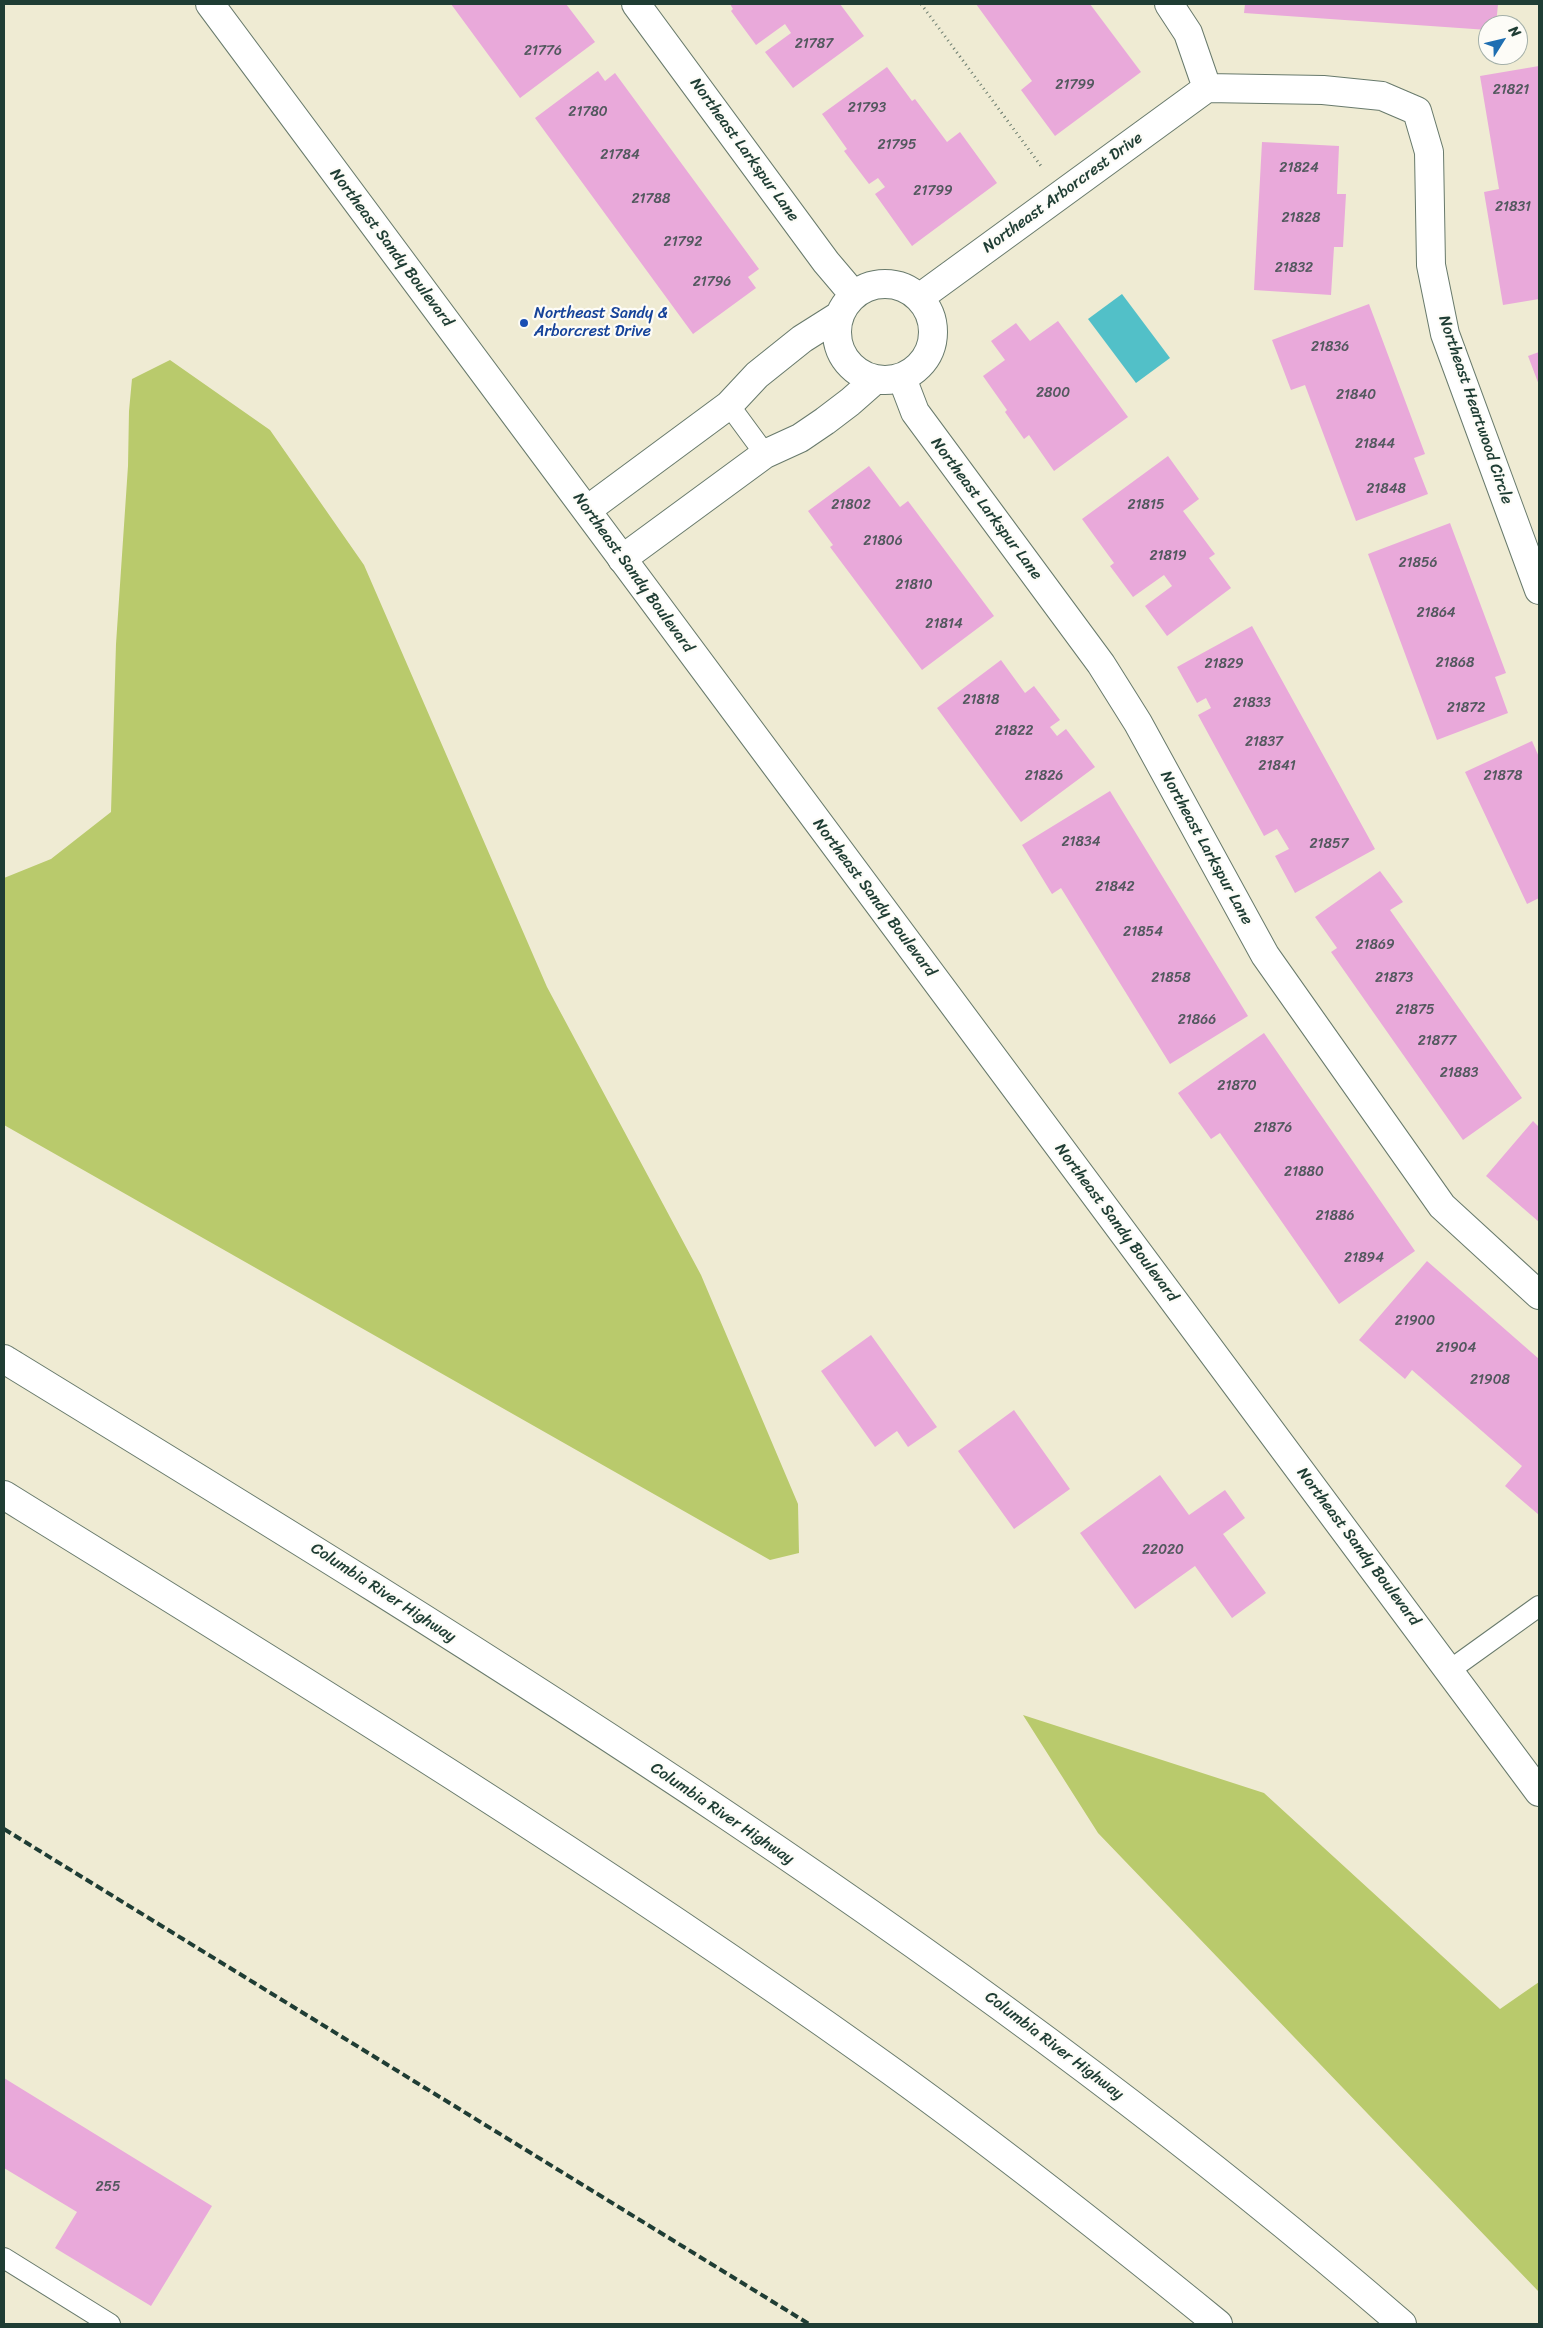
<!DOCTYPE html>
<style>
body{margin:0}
#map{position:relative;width:1543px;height:2328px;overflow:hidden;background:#efebd3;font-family:Sriracha,sans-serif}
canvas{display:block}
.frame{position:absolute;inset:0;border:5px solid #1f3d34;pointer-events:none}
.north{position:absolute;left:1478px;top:15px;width:50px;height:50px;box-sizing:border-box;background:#fdfcf7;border:1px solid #a4b0a9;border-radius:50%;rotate:54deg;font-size:14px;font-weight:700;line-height:20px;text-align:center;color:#1f3d34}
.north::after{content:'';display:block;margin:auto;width:18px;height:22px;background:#1f6fb2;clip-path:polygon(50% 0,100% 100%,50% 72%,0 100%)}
</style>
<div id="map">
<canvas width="1543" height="2328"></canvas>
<div class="frame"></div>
<div class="north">N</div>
</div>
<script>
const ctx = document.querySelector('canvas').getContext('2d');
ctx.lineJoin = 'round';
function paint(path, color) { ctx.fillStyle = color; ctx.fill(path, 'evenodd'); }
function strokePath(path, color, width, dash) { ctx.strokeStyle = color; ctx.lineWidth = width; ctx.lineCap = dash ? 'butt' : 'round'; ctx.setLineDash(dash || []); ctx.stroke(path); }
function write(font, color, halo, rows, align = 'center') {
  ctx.font = font + ' Sriracha,sans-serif'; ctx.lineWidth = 4.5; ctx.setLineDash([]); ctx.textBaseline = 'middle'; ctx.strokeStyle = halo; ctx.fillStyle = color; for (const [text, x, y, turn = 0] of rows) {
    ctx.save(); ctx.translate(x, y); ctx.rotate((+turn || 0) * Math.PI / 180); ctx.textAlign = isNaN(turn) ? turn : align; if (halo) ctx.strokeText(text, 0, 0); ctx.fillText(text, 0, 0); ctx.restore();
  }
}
const green = new Path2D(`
 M170,360l100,70 94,135 183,422 154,288 97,229 1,49 -29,7 -766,-435v-247l47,-19 60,-47 5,-168 12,-178 1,-55 3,-32z
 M1023,1715l241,78 236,216 39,-27v310l-441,-459z`);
const water = new Path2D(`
 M1122,294l48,64 -34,25 -48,-64z`);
const building = new Path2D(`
 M451,4h115l29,38 -75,56z
 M730,4h110l24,32 -71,52 -28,-36 26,-19 -6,-9 -29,21 -25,-34 2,-2z
 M976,4h114l51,68 -86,64 -34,-46 11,-9z
 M1245,4h253l-2,21h-8v5l-244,-17z
 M1539,66v233l-36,6 -19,-113 15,-3 -19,-113z
 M887,67l25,34 3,-2 32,43 13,-10 37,51 -85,63 -37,-52 10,-7 -7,-9 -9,6 -25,-33 3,-2 -25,-35z
 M598,71l7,10 10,-8 144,196 -11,8 8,11 -63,46 -158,-216z
 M1262,142l77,4 -2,48h9l-3,53h-9l-3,48 -77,-5z
 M1369,304l56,150 -11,4 14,36 -72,27 -51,-136 -14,5 -19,-50z
 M1058,321l70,96 -74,54 -25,-36 -5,4 -19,-27 2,-2 -24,-34 22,-16 -14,-19 25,-18 14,18z
 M1539,352v33l-11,-29z
 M1168,456l31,43 -16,12 32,43 -6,4 22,30 -64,48 -22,-30 27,-20 -8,-11 -31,22 -23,-31 4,-3 -32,-44z
 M869,466l31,41 8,-6 86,115 -72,54 -92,-123 3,-2 -25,-34z
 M1450,523l56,150 -11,4 13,36 -71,27 -69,-186z
 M1252,626l123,223 -80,44 -20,-37 14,-7 -12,-20 -13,7 -66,-121 13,-7 -5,-10 -9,5 -20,-36z
 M1001,660l24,33 9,-7 26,34 -10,7 7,9 9,-7 29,38 -74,55 -84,-114z
 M1532,741l7,16v141l-12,6 -62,-132z
 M1110,791l138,225 -78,48 -109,-176 -9,6 -30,-49z
 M1380,871l23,31 -13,8 132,188 -59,42 -132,-188 6,-4 -22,-31z
 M1264,1033l151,218 -76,53 -119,-171 -9,6 -33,-46z
 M1533,1121l6,6v95l-53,-46z
 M1427,1261l112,98v156l-34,-29 17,-20 -110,-96 -7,9 -46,-39z
 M871,1335l66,92 -29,20 -11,-16 -22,16 -54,-76z
 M1014,1410l56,79 -56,40 -56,-78z
 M1160,1475l29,40 36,-25 20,28 -22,16 43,59 -34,25 -37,-52 -60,43 -55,-76z
 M4,2078l208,128 -61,100 -96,-58 22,-36 -73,-44z`);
const path = new Path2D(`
 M921,4l120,162`);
const service = new Path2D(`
 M729,405l36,49
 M1450,1670l89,-64
 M4,2258l106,66`);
const minor = new Path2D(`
 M636,4l190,258 28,33
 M1169,4l19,29 19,55
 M1207,88l116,2 59,6 35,15 12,41 2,113 14,69 94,256
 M837 332a48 48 0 1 1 96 0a48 48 0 1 1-96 0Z
 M919,298l288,-210
 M902,378l13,34 186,252 37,59 127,232 177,251 97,89
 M587,510l142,-105 28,-30 45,-36 38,-24
 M622,559l143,-105 35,-16 25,-17 25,-19 25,-22`);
const secondary = new Path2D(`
 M210,4l1329,1788`);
const motorway = new Path2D(`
 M4,1359c483,296 969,593 1398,965
 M4,1495c293,181 587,362 869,563 118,84 232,174 345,266`);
const rail = new Path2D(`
 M4,1829l805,495`);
const markers = [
 [524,323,5,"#1a4fb4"]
];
const numberNames = [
 ["21787",814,44],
 ["21776",543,51],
 ["21799",1075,85],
 ["21821",1511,90],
 ["21793",867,108],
 ["21780",588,112],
 ["21795",897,145],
 ["21784",620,155],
 ["21824",1299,168],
 ["21799",933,191],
 ["21788",651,199],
 ["21831",1513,207],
 ["21828",1301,218],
 ["21792",683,242],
 ["21832",1294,268],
 ["21796",712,282],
 ["21836",1330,347],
 ["2800",1053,393],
 ["21840",1356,395],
 ["21844",1375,444],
 ["21848",1386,489],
 ["21802",851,505],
 ["21815",1146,505],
 ["21806",883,541],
 ["21819",1168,556],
 ["21856",1418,563],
 ["21810",914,585],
 ["21864",1436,613],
 ["21814",944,624],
 ["21868",1455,663],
 ["21829",1224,664],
 ["21818",981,700],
 ["21833",1252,703],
 ["21872",1466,708],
 ["21822",1014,731],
 ["21837",1264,742],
 ["21841",1277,766],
 ["21826",1044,776],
 ["21878",1503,776],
 ["21834",1081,842],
 ["21857",1329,844],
 ["21842",1115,887],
 ["21854",1143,932],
 ["21869",1375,945],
 ["21858",1171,978],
 ["21873",1394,978],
 ["21875",1415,1010],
 ["21866",1197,1020],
 ["21877",1437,1041],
 ["21883",1459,1073],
 ["21870",1237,1086],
 ["21876",1273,1128],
 ["21880",1304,1172],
 ["21886",1335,1216],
 ["21894",1364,1258],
 ["21900",1415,1321],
 ["21904",1456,1348],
 ["21908",1490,1380],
 ["22020",1163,1550],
 ["255",108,2187]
];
const streetNames = [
 ["Northeast Larkspur Lane",744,150,54],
 ["Northeast Arborcrest Drive",1063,193,-36],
 ["Northeast Sandy Boulevard",391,248,53],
 ["Northeast Heartwood Circle",1475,410,71],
 ["Northeast Larkspur Lane",986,509,53],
 ["Northeast Sandy Boulevard",633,573,54],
 ["Northeast Larkspur Lane",1206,848,61],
 ["Northeast Sandy Boulevard",874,898,53],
 ["Northeast Sandy Boulevard",1116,1223,53],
 ["Northeast Sandy Boulevard",1358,1547,53],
 ["Columbia River Highway",383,1593,33],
 ["Columbia River Highway",722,1814,34],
 ["Columbia River Highway",1054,2046,37]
];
const transitNames = [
 ["Northeast Sandy &",534,314],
 ["Arborcrest Drive",534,332]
];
paint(green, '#b9ca6c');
paint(water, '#52c0c8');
paint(building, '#e9a9da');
strokePath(service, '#687a6c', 22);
strokePath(minor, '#687a6c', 30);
strokePath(secondary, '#687a6c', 30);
strokePath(motorway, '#687a6c', 30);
strokePath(path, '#687a6c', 3, [1, 4]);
strokePath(service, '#fff', 20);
strokePath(minor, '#fff', 28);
strokePath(secondary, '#fff', 28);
strokePath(motorway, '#fff', 28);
strokePath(rail, '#1f3d34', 4, [8, 4]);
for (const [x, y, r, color] of markers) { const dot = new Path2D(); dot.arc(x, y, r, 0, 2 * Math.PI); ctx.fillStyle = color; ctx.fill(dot); strokePath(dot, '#fdfcf7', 2); }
write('14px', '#52585e', null, numberNames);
write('16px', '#1f3d34', '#fdfcf7', streetNames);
write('16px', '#164399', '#fdfcf7', transitNames, 'left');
</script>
